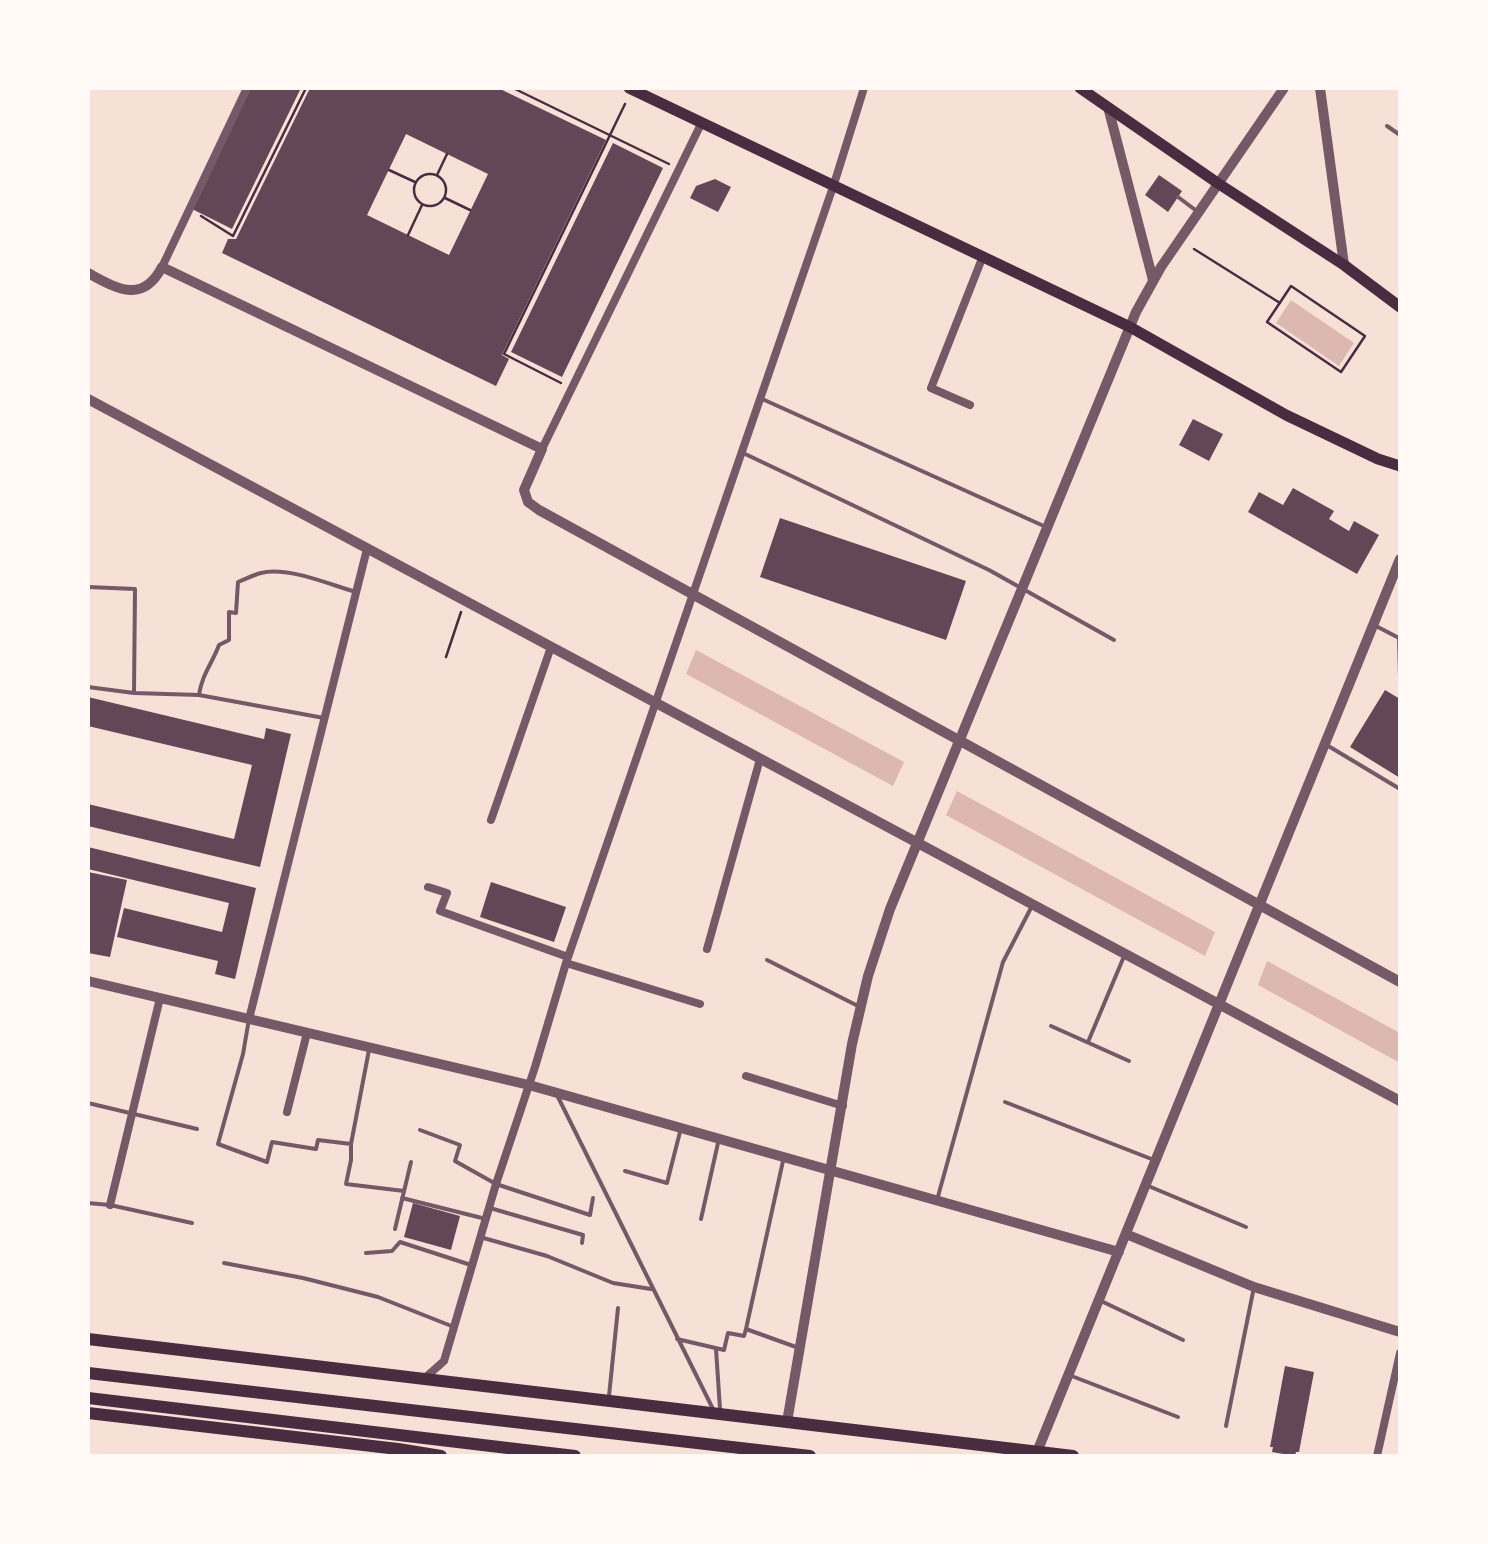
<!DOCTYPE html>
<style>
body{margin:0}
#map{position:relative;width:1488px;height:1544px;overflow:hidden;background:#f7e1d7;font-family:Roboto,sans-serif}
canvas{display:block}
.frame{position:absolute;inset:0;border:90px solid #fffaf5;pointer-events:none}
</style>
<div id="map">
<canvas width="1488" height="1544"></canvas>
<div class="frame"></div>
</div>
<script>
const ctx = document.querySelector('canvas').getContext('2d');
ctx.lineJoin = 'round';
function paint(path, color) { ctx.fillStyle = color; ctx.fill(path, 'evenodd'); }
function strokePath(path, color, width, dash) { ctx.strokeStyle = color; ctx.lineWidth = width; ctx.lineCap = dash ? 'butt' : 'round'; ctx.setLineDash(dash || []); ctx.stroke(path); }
const water = new Path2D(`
 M1291,300l63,43 -15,23 -63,-43z
 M696,650l208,112 -11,24 -207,-112z
 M957,791l258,141 -10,24 -259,-141z
 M1267,961l133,72v30l-142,-78z`);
const building = new Path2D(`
 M250,88h51l-69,141 -42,-21z
 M310,88h188l108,52 -104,215 7,4 -13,27 -274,-133 6,-14h8zM406,134l82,40 -39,81 -82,-40z
 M613,143l50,25 -101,209 -51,-25z
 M1159,175l23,16 -14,21 -23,-17z
 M715,179l16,8 -13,25 -28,-14 6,-12z
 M1193,419l30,15 -14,27 -30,-16z
 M1293,488l41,23 -5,8 20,12 5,-10 25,14 -22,39 -109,-62 11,-20 24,13z
 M780,518l186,63 -20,59 -186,-63z
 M1385,690l15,9v79l-50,-31z
 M88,697l176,42 2,-11 25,6 -31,133 -172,-41v-22l146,35 18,-74 -164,-39z
 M88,847l168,41 -21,91 -20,-5 3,-13 -101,-24 7,-29 98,24 7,-29 -141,-34z
 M88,872l39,8 -17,77 -22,-4z
 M491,882l75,25 -12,35 -74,-25z
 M413,1203l47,13 -9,34 -47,-13z
 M1285,1366l29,6 -15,80h-3l-1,4 -23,-4 1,-5h-3z`);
const path = new Path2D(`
 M513,88l156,76
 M389,170l26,12
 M414 190a16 16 0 1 1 32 0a16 16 0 1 1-32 0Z
 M437,175l10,-21
 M445,198l25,12
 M201,216l32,20 73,-148
 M408,235l14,-30
 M1194,249l86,54
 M1291,286l74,50 -24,36 -74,-50z
 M561,383l-57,-29 121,-250
 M446,657l15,-45`);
const service = new Path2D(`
 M1387,126l13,9
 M1178,197l20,15
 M760,398l286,129
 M741,452l248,118 125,70
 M88,587l47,2 -1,102
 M1374,625l25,13 1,40
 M88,687l46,6 65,2 125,23
 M199,695c3,-21 13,-31 20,-50l10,-5v-28l7,1 2,-31c8,-3 15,-7 23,-9 26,-7 70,12 95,19
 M1325,744l75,45
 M767,960l93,47
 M249,1019l-6,35 -25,90 49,18 5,-20 44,7 2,-9 33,4
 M1051,1026l78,35
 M1088,1042l37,-88
 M369,1050l-18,94v16l-5,24 58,7
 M557,1095l156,314
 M1005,1102l149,58
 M88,1103l109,26
 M420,1130l40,15 -5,16 41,23 94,31 3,-17
 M783,1161l-37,168 50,18
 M625,1171l42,12 14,-55
 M1146,1185l100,42
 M402,1198l84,21
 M937,1200l66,-238 29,-56
 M88,1203l22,2 82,18
 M490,1208l93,27 -1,8
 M701,1219l17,-76
 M395,1229l16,-67
 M480,1237l67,19 66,27 38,6
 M366,1253l26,-2 8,-9 71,23
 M224,1263l79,15 75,19 76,30
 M1099,1300l84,40
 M677,1339l47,11 4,-17 16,3 2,-7
 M716,1349l4,60
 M1069,1375l109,42
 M609,1396l9,-88
 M1226,1426l28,-139`);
const minor = new Path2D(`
 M162,267l85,-179
 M970,405l-39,-17 52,-132
 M542,449l160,-327
 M491,820l60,-173
 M428,887l19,6 -7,18 128,46
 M707,949l53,-190
 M566,963l134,41
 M249,1019l118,-470
 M746,1076l97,30
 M287,1112l20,-79
 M110,1205l50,-207
 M426,1377l18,-16 52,-177 39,-117 31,-104 268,-779 30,-96
 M1377,1456l23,-103`);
const tertiary = new Path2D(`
 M1320,88l24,177
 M1108,107l45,173
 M88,273c28,15 54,32 74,-6l380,182 -18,41 4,12 11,8 861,472
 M88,399l1312,702
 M88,981l441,104 590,167
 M1126,1234l128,53 146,45
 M787,1422l65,-378 16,-68 22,-67 246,-597 25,-45 123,-179
 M1037,1452l363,-893`);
const secondary = new Path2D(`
 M629,88l501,239 156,88 92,44 22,7
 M1080,88l139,96 125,81 56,42`);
const primary = new Path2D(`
 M88,1339l985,117
 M88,1413l310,36 43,7`);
const trunk = new Path2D(`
 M88,1373l722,83
 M88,1398l487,58`);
paint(water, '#dcb8b0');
paint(building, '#644757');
strokePath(path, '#4a2c40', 2.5);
strokePath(service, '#755966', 4);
strokePath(minor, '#755966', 8);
strokePath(tertiary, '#755966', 10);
strokePath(secondary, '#4a2c40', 11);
strokePath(primary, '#4a2c40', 12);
strokePath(trunk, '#4a2c40', 12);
</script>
